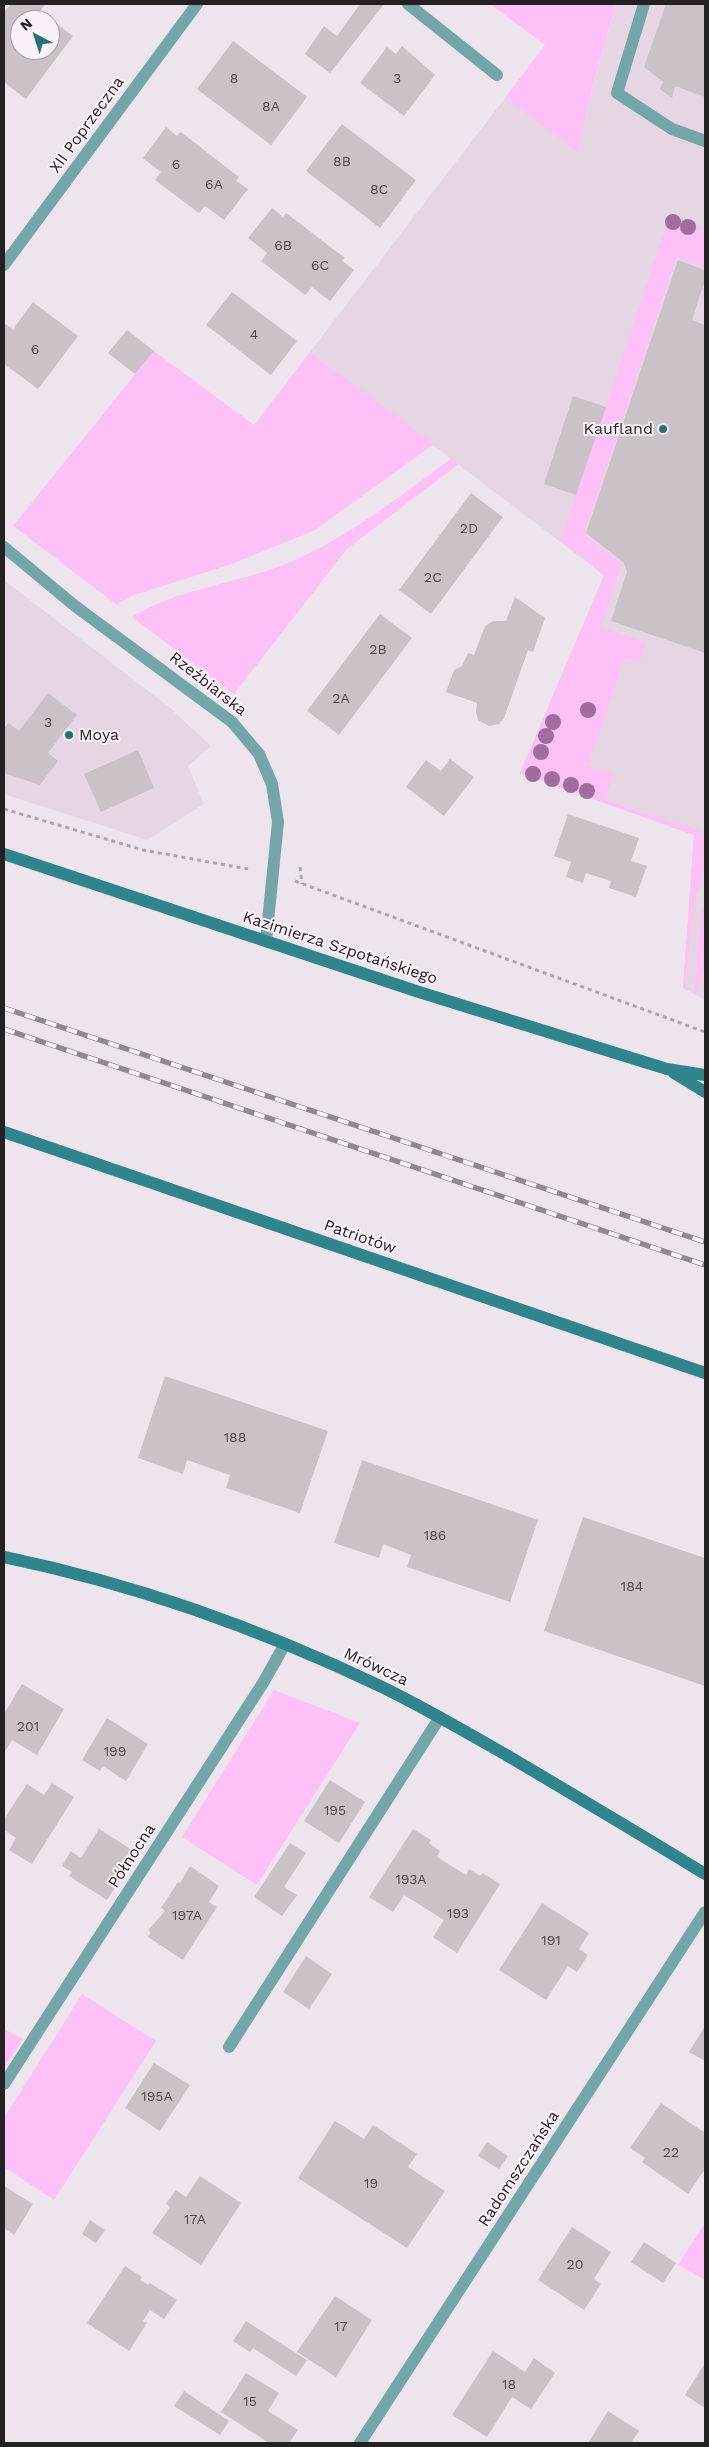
<!DOCTYPE html>
<meta charset="utf-8">
<style>
body{margin:0}
#map{position:relative;width:709px;height:2447px;overflow:hidden;background:#eee4ed;font-family:"Work Sans",sans-serif}
canvas{display:block}
.frame{position:absolute;inset:0;border:5px solid #242023;pointer-events:none}
.north{position:absolute;left:10px;top:10px;width:50px;height:50px;box-sizing:border-box;background:#fbf1fa;border:1px solid #a59da4;border-radius:50%;rotate:320deg;font-size:14px;font-weight:700;line-height:20px;text-align:center;color:#242023}
.north::after{content:'';display:block;margin:auto;width:18px;height:22px;background:#277178;clip-path:polygon(50% 0,100% 100%,50% 72%,0 100%)}
</style>
<div id="map">
<canvas width="709" height="2447"></canvas>
<div class="frame"></div>
<div class="north">N</div>
</div>
<script>
const ctx = document.querySelector('canvas').getContext('2d');
ctx.lineJoin = 'round';
function paint(path, color) { ctx.fillStyle = color; ctx.fill(path, 'evenodd'); }
function strokePath(path, color, width, dash) { ctx.strokeStyle = color; ctx.lineWidth = width; ctx.lineCap = dash ? 'butt' : 'round'; ctx.setLineDash(dash || []); ctx.stroke(path); }
function write(font, color, halo, rows, align = 'center') {
  ctx.font = font + ' "Work Sans",sans-serif'; ctx.lineWidth = 4; ctx.setLineDash([]); ctx.textBaseline = 'middle'; ctx.strokeStyle = halo; ctx.fillStyle = color; for (const [text, x, y, turn = 0] of rows) {
    ctx.save(); ctx.translate(x, y); ctx.rotate((+turn || 0) * Math.PI / 180); ctx.textAlign = isNaN(turn) ? turn : align; if (halo) ctx.strokeText(text, 0, 0); ctx.fillText(text, 0, 0); ctx.restore();
  }
}
const built = new Path2D(`
 M616,4h89v996l-22,-12 11,-153 -174,-62 84,-198 -294,-223 195,-254 73,53 16,-69z
 M4,580l165,127 42,39 -23,20 16,38 -57,36 -143,-46z`);
const green = new Path2D(`
 M490,4h126l-22,77 -16,71 -73,-54 40,-53z
 M669,217l36,12v38l-29,-9 -92,276 38,30 -21,63 45,16 -6,19 -15,-4 -37,108 25,8 -8,26 100,33v35l-12,38 -8,84 -2,-2 11,-153 -174,-62 84,-197 -20,-18 -24,-16z
 M154,351l100,74 56,-73 124,92 -119,86 -83,34 -101,32 -14,9 -104,-79z
 M452,458l7,6 -112,85 -113,145 -102,-77c42,-26 94,-32 140,-48 66,-23 124,-70 180,-111z
 M702,907l3,1v60l-9,27 -3,-2 2,-8z
 M274,1690l86,33 -103,162 -75,-48z
 M82,1994l74,47 -102,159 -50,-33v-49z
 M4,2029l19,10 -19,29z
 M705,2223v57l-27,-15z`);
const building = new Path2D(`
 M10,4h33l2,1 -5,6 33,25 -47,63 -22,-17v-69zM20,20h30v30h-30z
 M360,4h24l-54,69 -25,-19 19,-28 13,10z
 M666,4h39v93l-30,-11 -3,12 -12,-9 3,-7 -19,-15z
 M233,41l74,56 -36,48 -74,-56z
 M402,46l33,29 -31,41 -44,-33 27,-36 9,7z
 M342,124l74,56 -36,48 -74,-57z
 M166,127l11,9 3,-4 2,1 57,44 -3,4 12,8 -24,31 -19,-14 -6,7 -44,-33 6,-8 -18,-14z
 M272,208l11,9 3,-4 59,45 -3,3 12,9 -24,31 -18,-14 -7,8 -44,-34 6,-8 -19,-15z
 M678,260l27,10v10l-13,40 13,5v328l-94,-32 16,-49 -3,-9 -38,-30z
 M232,292l65,49 -26,34 -65,-50z
 M33,302l45,34 -40,53 -34,-25v-38l1,-2 8,5z
 M127,330l27,21 -19,23 -27,-21z
 M573,396l33,11 -30,88 -32,-11z
 M471,493l32,24 -72,97 -32,-24z
 M515,597l30,21 -12,34 -5,-2 -24,68 -5,6 -10,2 -11,-6 -2,-8 1,-9 -31,-11 8,-22 8,-4 6,-13 6,2 11,-29 8,-5h13z
 M380,614l32,24 -73,97 -32,-24z
 M48,693l29,22 -29,38 10,8 -18,24 -36,-12v-44l4,-6 11,8z
 M138,750l16,38 -53,24 -17,-38z
 M450,759l24,18 -30,39 -38,-29 20,-27 15,11z
 M568,814l71,24 -8,23 16,5 -11,31 -27,-9 2,-7 -25,-8 -3,10 -17,-6 5,-15 -17,-6z
 M165,1376l163,55 -28,82 -74,-25 4,-13 -43,-15 -4,14 -45,-16z
 M362,1460l176,60 -28,82 -103,-35 4,-12 -28,-11 -4,14 -45,-15z
 M583,1517l122,41v128l-161,-55z
 M22,1684l42,25 -27,46 -25,-15 -8,13v-39z
 M107,1718l41,26 -22,37 -23,-15 -3,5 -18,-11z
 M330,1780l35,22 -26,41 -35,-22z
 M52,1783l22,14 -42,67 -23,-14 7,-12 -12,-8v-11l23,-35 17,11z
 M99,1829l38,24 -30,47 -38,-24 3,-4 -10,-6 9,-15 10,7z
 M413,1829l18,11 -2,3 11,8 -3,6 29,18 3,-6 11,7 3,-3 17,11 -43,69 -24,-16 11,-17 -40,-25 -11,17 -24,-15z
 M290,1843l16,10 -22,34 13,8 -15,21 -28,-19z
 M190,1866l29,20 -10,16 8,5 -34,53 -35,-23 2,-3 -1,-5 16,-18 -4,-3 17,-26 2,1z
 M542,1903l47,30 -10,16 9,6 -11,17 -9,-6 -22,34 -47,-30z
 M306,1956l26,18 -23,35 -26,-17z
 M705,2026v35l-16,-9z
 M154,2063l36,22 -30,46 -35,-23z
 M661,2103l44,30v36l-17,25 -46,-32 3,-4 -15,-10z
 M335,2121l29,18 9,-14 44,29 -9,13 37,24 -38,57 -109,-70z
 M487,2142l21,14 -9,13 -21,-13z
 M200,2176l41,27 -40,62 -49,-32 18,-26 -4,-3 10,-14 10,7z
 M4,2186l29,18 -19,31 -10,-7z
 M90,2220l15,10 -9,13 -14,-9z
 M572,2227l39,25 -17,27 7,5 -17,26 -46,-30z
 M644,2242l32,21 -13,20 -32,-21z
 M125,2266l17,11 -2,3 8,5 2,-2 27,17 -13,19 -14,-9 -7,11 4,2 -18,28 -42,-28z
 M335,2296l37,24 -36,57 -39,-25z
 M246,2321l61,39 -11,16 -43,-28 -3,4 -17,-11z
 M493,2351l32,21 9,-14 21,15 -24,36 -19,-12 -25,40 -35,-22z
 M705,2363v45l-20,-13z
 M246,2373l33,20 -11,18 30,19 -9,13h-20l-48,-31z
 M184,2391l45,30 -9,14 -46,-29z
 M608,2411l31,20 -8,12h-43z`);
const path = new Path2D(`
 M4,809l139,41 105,19
 M300,867l2,17
 M295,881l410,151`);
const lane = new Path2D(`
 M644,4l-27,89 55,36 33,12
 M229,2047l211,-330`);
const street = new Path2D(`
 M408,4l89,71
 M4,265l193,-261
 M4,547l71,59 157,116 27,32 13,30 6,38 -12,119
 M4,2084l259,-401 22,-39
 M360,2443l345,-531`);
const secondary = new Path2D(`
 M4,854l415,138 248,77 38,6
 M674,1073l31,19
 M4,1132l701,241
 M4,1557c131,27 257,72 378,130 43,21 84,45 126,69 66,39 132,78 197,118`);
const rail = new Path2D(`
 M4,1008l701,234
 M4,1029l701,236`);
const trees = [
 [673,222],
 [688,227],
 [588,710],
 [553,722],
 [546,736],
 [541,752],
 [533,774],
 [552,779],
 [571,785],
 [587,791]
];
const markers = [
 [663,429,5,"#277178"],
 [69,735,5,"#277178"]
];
const numberNames = [
 ["8",234,79],
 ["3",397,79],
 ["8A",271,107],
 ["8B",342,162],
 ["6",176,165],
 ["6A",214,185],
 ["8C",379,190],
 ["6B",283,246],
 ["6C",320,266],
 ["4",254,335],
 ["6",35,350],
 ["2D",469,529],
 ["2C",433,578],
 ["2B",378,650],
 ["2A",341,699],
 ["3",48,723],
 ["188",235,1438],
 ["186",435,1536],
 ["184",632,1587],
 ["201",28,1727],
 ["199",115,1752],
 ["195",335,1811],
 ["193A",411,1880],
 ["193",458,1914],
 ["197A",187,1916],
 ["191",551,1941],
 ["195A",157,2097],
 ["22",671,2153],
 ["19",371,2184],
 ["17A",195,2220],
 ["20",575,2265],
 ["17",341,2327],
 ["18",509,2385],
 ["15",250,2402]
];
const streetNames = [
 ["XII Poprzeczna",87,125,-54],
 ["Rzeźbiarska",208,684,38],
 ["Kazimierza Szpotańskiego",340,948,18],
 ["Patriotów",360,1237,19],
 ["Mrówcza",376,1667,25],
 ["Północna",132,1856,-57],
 ["Radomszczańska",519,2169,-57]
];
const poiNames = [
 ["Kaufland",653,429],
 ["Moya",79,735,"left"]
];
paint(built, '#e6d6e4');
paint(green, '#fdc1f7');
paint(building, '#cbc1c9');
strokePath(path, '#aea6ad', 3, [4, 4]);
strokePath(lane, '#74a5a9', 12);
strokePath(street, '#74a5a9', 12);
strokePath(secondary, '#30848b', 12);
strokePath(rail, '#8f888e', 5.5);
strokePath(rail, '#fbf1fa', 4, [11]);
ctx.fillStyle = '#a06d9e';
for (const [x, y] of trees) { ctx.beginPath(); ctx.arc(x, y, 8, 0, 2 * Math.PI); ctx.fill(); }
for (const [x, y, r, color] of markers) { const dot = new Path2D(); dot.arc(x, y, r, 0, 2 * Math.PI); ctx.fillStyle = color; ctx.fill(dot); strokePath(dot, '#fbf1fa', 2); }
write('14px', '#4e484c', null, numberNames);
write('16px', '#242023', '#fbf1fa', streetNames);
write('16px', '#242023', '#fbf1fa', poiNames, 'right');
</script>
